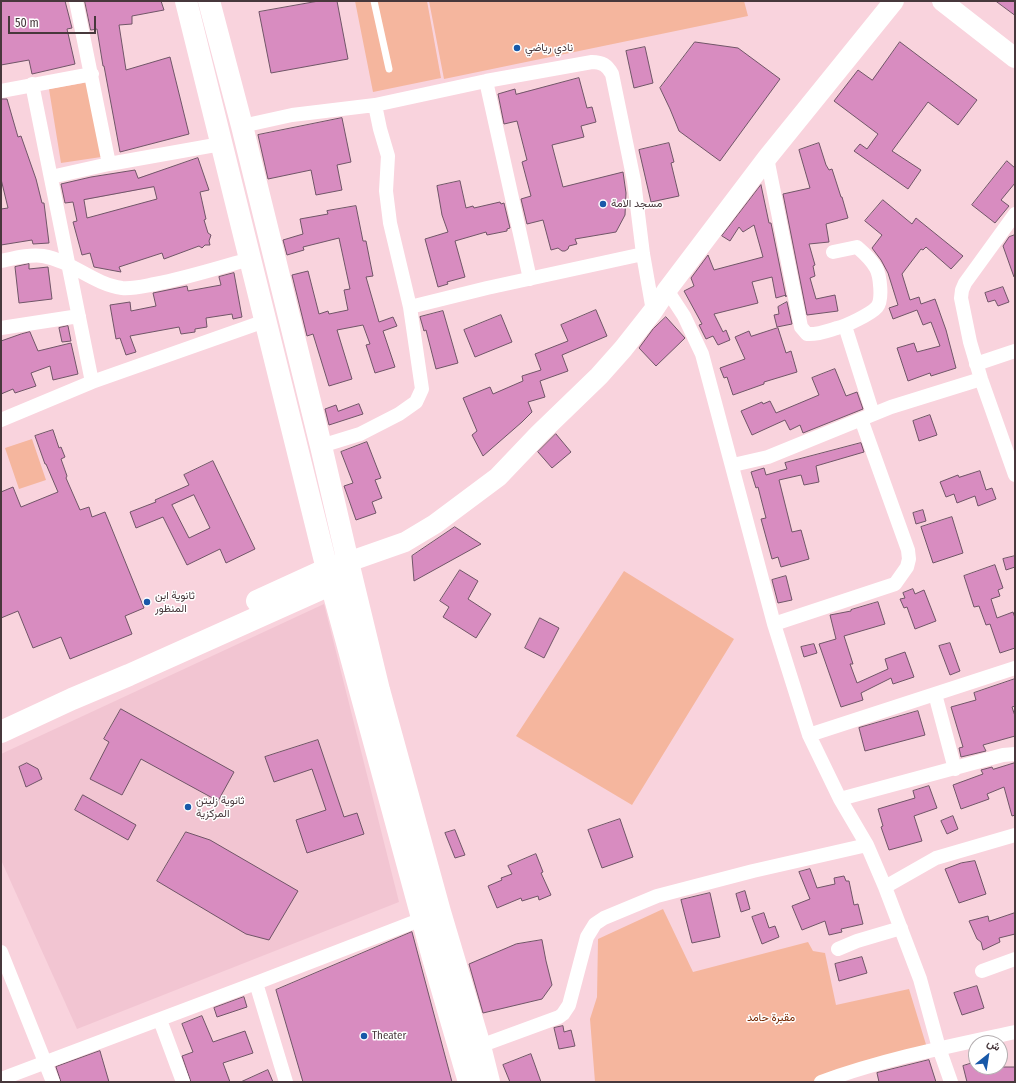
<!DOCTYPE html>
<meta charset="utf-8">
<style>
body{margin:0}
#map{position:relative;width:1016px;height:1083px;overflow:hidden;background:#f9d3dd;font-family:"Fira Sans Condensed",Vazirmatn,sans-serif}
canvas{display:block}
.frame{position:absolute;inset:0;border:2px solid #47383c;pointer-events:none}
.north{position:absolute;left:968px;top:1035px;width:40px;height:40px;box-sizing:border-box;background:#fff;border:1px solid #b5afb1;border-radius:50%;rotate:30deg;font-size:11px;font-weight:700;line-height:16px;text-align:center;color:#47383c}
.north::after{content:'';display:block;margin:auto;width:14px;height:18px;background:#1859a9;clip-path:polygon(50% 0,100% 100%,50% 72%,0 100%)}
.scale{position:absolute;left:8px;top:16px;width:88px;height:18px;box-sizing:border-box;border:2px solid #47383c;border-top:0;padding-left:5px;font-size:12px;line-height:14px;white-space:nowrap;color:#47383c;-webkit-text-stroke:3px #fff;paint-order:stroke}
</style>
<div id="map">
<canvas width="1016" height="1083"></canvas>
<div class="frame"></div>
<div class="north">ش</div>
<div class="scale">50 m</div>
</div>
<script>
const ctx = document.querySelector('canvas').getContext('2d');
ctx.lineJoin = 'round';
function paint(path, color) { ctx.fillStyle = color; ctx.fill(path, 'evenodd'); }
function strokePath(path, color, width, dash) { ctx.strokeStyle = color; ctx.lineWidth = width; ctx.lineCap = dash ? 'butt' : 'round'; ctx.setLineDash(dash || []); ctx.stroke(path); }
function write(font, color, halo, rows, align = 'center') {
  ctx.font = font + ' "Fira Sans Condensed",Vazirmatn,sans-serif'; ctx.lineWidth = 3; ctx.setLineDash([]); ctx.textBaseline = 'middle'; ctx.strokeStyle = halo; ctx.fillStyle = color; for (const [text, x, y, turn = 0] of rows) {
    ctx.save(); ctx.translate(x, y); ctx.rotate((+turn || 0) * Math.PI / 180); ctx.textAlign = isNaN(turn) ? turn : align; if (halo) ctx.strokeText(text, 0, 0); ctx.fillText(text, 0, 0); ctx.restore();
  }
}
const built = new Path2D(`
 M324,604l75,298 -322,127 -76,-169v-106z`);
const green = new Path2D(`
 M355,1h72l14,77 -68,14z
 M429,1h315l4,15 -304,63z
 M89,82l12,75 -40,6 -12,-74z
 M32,439l14,41 -27,9 -14,-41z
 M624,571l110,68 -102,166 -116,-69z
 M663,909l30,63 115,-30 5,9 12,2 11,52 73,-16 19,62 -104,31h-229l-5,-63 7,-22 1,-58z`);
const building = new Path2D(`
 M1,1h64l7,27 -5,1 8,35 -43,10 -3,-14 -28,5z
 M85,1h76l3,9 -32,6v8l-13,1 7,45 44,-13 19,77 -69,18 -16,-86h-1l-6,-37 -6,1z
 M319,1h18l11,58 -77,14 -12,-61z
 M996,1h19v14z
 M695,42l43,6 42,31 -60,82 -41,-30 -9,-22 -10,-21z
 M900,42l77,58 -19,25 -30,-23 -36,49 29,19 -13,19 -54,-38 6,-7 7,5 11,-15 -44,-33 24,-31 14,10z
 M645,47l8,36 -19,5 -8,-37z
 M579,78l8,30 5,-1 4,15 -15,4 3,11 -32,8 11,42 60,-15 3,21 -1,22 -9,17 -41,7 2,5 -8,2 -1,3 -3,2h-3l-4,-3 -7,2 -8,-30 -16,4 -6,-25 10,-3 -9,-34 5,-2 -10,-39 -13,3 -6,-30 17,-5 1,5z
 M1,99h6l11,38 3,-1 15,43 6,24h2l5,40 -16,1 -1,-4 -31,5v-36l7,-1 -7,-29z
 M342,118l9,44 -14,3 5,25 -26,5 -5,-25 -43,9 -10,-44z
 M669,143l5,19 -3,1 8,33 -28,6 -12,-52z
 M819,143l7,22 3,5 3,-1 9,28h1l6,21 -22,6 3,18 -20,2 6,21 -2,1 2,10 -5,2 6,21 19,-4 3,16 -31,4 -24,-121 27,-6 -11,-38z
 M198,158l11,32 -9,2 6,27 -2,1 4,13 3,2 -2,6 1,4h-5l-3,3 -3,-2 -35,13 -2,-6 -43,14 2,5 -27,-5 -4,-14 -8,2 -9,-33 4,-1 -4,-19 -8,1 -4,-19 30,-7 44,-7 3,8zM154,187l3,12 -70,19 -3,-18z
 M1007,161l8,7v15l-14,17 8,6 -14,17 -23,-18z
 M460,181l6,27 7,-2 1,2 26,-6 1,2 3,-1 6,25 -3,1v2l-20,4 -1,-3 -31,9 10,36 -18,5 1,2 -10,3 -13,-48 23,-7 -6,-17 -5,-29z
 M761,185l8,38h2l15,74v-2l-10,3 -4,-21 -20,5 6,21 -44,11 9,18 3,-2 4,10 -12,5 -5,-9 -7,3 -7,-14 3,-1 -18,-33 10,-5 -3,-8 17,-23 6,15 49,-13 -9,-32 -11,7 -4,-5 -9,14 -8,-5z
 M883,200l29,24 4,-6 47,38 -12,13 -25,-22 -3,3 -2,-1 -19,25 8,26 9,-3 2,7 14,-5 11,31 10,38 -25,8 -1,-3 -22,8 -11,-33 17,-5 3,9 23,-6 -9,-24 -8,3 -6,-15 -24,9 -4,-11 9,-3 -10,-32 -7,-13 -9,-12 10,-13 -17,-14z
 M356,206l7,35h3l7,35 -7,1 13,45 14,-5 4,9 -14,5 12,36 -20,6 -9,-28 4,-1 -7,-19 -26,5 15,49 -23,7 -16,-52 -6,2 -15,-61 16,-4 11,43 9,-3 1,3 19,-4 -4,-20 6,-1 -11,-51 -36,9 1,3 -17,5 -4,-15 20,-6 -3,-15 28,-5 -1,-3z
 M1015,235v41l-1,1 -11,-31 6,-9z
 M29,264v5l19,-2 4,32 -33,4 -4,-36z
 M234,273l8,44 -9,2 -1,-5 -26,4 1,9 -12,2v3l-14,2 -2,-7 -49,9 6,16 -10,3 -6,-17 -4,1 -6,-34 20,-3 1,9 25,-5 -3,-13 34,-7 1,5 33,-6 -2,-8z
 M1003,287l6,15 -11,4 -3,-6 -7,2 -3,-9z
 M787,302l5,22 -15,3 -3,-12 5,-1 -1,-7z
 M596,310l11,26 -45,19 6,16 -28,10 5,16 -17,5 4,10 -10,10 -39,34 -11,-21 5,-4 -14,-33 27,-11 3,7 30,-13 -1,-5 19,-6 -6,-16 33,-13 -7,-16z
 M443,311l15,52 -22,6 -10,-39 -2,1 -4,-14z
 M501,315l11,27 -37,15 -11,-27z
 M666,317l19,21 -29,28 -17,-18 14,-19z
 M68,326l3,15 -9,1 -3,-14z
 M778,328l8,25 5,-2 6,21 -33,10v2l-31,11 -6,-18 -3,1 -4,-10 25,-9 -10,-22 14,-6 2,5z
 M30,332l8,19 33,-8 7,31 -25,6 -3,-14 -19,7 5,13 -21,7 -2,-4 -12,5v-53l20,-7z
 M835,369l11,27 11,-4 6,17 -60,24 -3,-8 -10,5 -5,-10 -33,15 -11,-24 21,-9 1,2 7,-3 6,12 43,-18 -7,-17z
 M359,404l4,10 -34,11 -4,-16 11,-4 2,6z
 M930,415l7,20 -18,6 -6,-20z
 M53,430l6,18 2,-1 4,10 -4,2 6,17 -1,2 14,32 9,-3 3,10 13,-5 39,96 -19,8 7,18 -62,25 -9,-22 -28,11 -15,-37 -17,7v-126l12,-5 8,20 37,-15 -12,-28h-1l-10,-28z
 M556,434l15,18 -19,16 -14,-16z
 M367,442l14,36 -6,2 7,18 -10,4 4,11 -20,7 -12,-34 9,-3 -12,-31z
 M861,443l3,9 -48,14 3,16 -15,3 -3,-10 -22,5 13,52 9,-2 8,29 -28,8 -3,-10 -6,2 -11,-40 5,-1 -8,-31 -2,1 -5,-16 13,-4 2,7 21,-6 -2,-6z
 M213,461l42,88 -29,14 -6,-14 -33,16 -24,-48 -27,11 -6,-16 26,-10 -1,-2 34,-15 -5,-10zM194,495l16,33 -21,10 -17,-33z
 M980,471l6,19 6,-2 4,11 -18,7 -3,-10 -18,7 -3,-9 -8,3 -6,-15 18,-7 1,2z
 M923,510l3,11 -10,3 -3,-11z
 M952,517l11,36 -30,10 -12,-36z
 M455,527l26,17 -67,37 -2,-25z
 M1015,556v11l-9,3 -3,-11z
 M995,565l8,23 -5,2 2,6 -9,3 6,19 16,-6 2,6v30l-15,5 -10,-29 -4,1 -7,-19 -5,1 -10,-31z
 M460,570l18,11 -10,18 23,15 -15,24 -33,-21 6,-10 -9,-6z
 M786,576l6,24 -14,3 -6,-23z
 M913,589l2,5 9,-4 12,31 -21,8 -8,-22 -3,1 -4,-9 5,-1 -2,-5z
 M878,602l7,22 -41,12 9,28h-3l7,19 31,-14 -3,-10 20,-7 9,25 -21,7 -2,-6 -30,15 2,7 -22,7 -22,-63 17,-5 -6,-24 21,-4v-1z
 M540,618l19,10 -15,30 -19,-10z
 M950,643l10,28 -10,4 -11,-29z
 M814,644l3,9 -13,4 -3,-10z
 M1015,679v27l-3,1 3,9v20l-32,9 3,6 -25,6 -2,-9 4,-1 -12,-40 25,-7 -2,-7z
 M121,709l113,63 -16,29 -77,-42 -19,36 -32,-16 19,-37 -5,-3z
 M918,711l7,24 -60,16 -6,-23z
 M318,740l26,77 13,-4 7,21 -57,19 -11,-33 30,-10 -14,-41 -38,13 -9,-25z
 M27,763l11,6 4,10 -16,8 -7,-20z
 M1015,763v52l-3,1 -8,-29 -17,7 2,5 -28,10 -8,-24 30,-11 -2,-4 11,-3 1,2z
 M929,786l8,22 -23,8 8,25 -33,9 -8,-23 2,-1 -5,-17 37,-11 -2,-7z
 M83,795l53,30 -8,15 -53,-30z
 M953,816l5,13 -11,5 -6,-13z
 M620,819l13,38 -31,11 -14,-38z
 M455,830l10,25 -10,3 -10,-25z
 M186,832l24,8 88,51 -29,49 -23,-6 -89,-53z
 M536,854l7,18 -2,1 10,22 -12,5 -1,-4 -16,5 -1,-3 -24,10 -9,-22 14,-6 -1,-2 11,-4 -4,-8z
 M975,861l11,33 -27,9 -14,-34 16,-6z
 M810,869l7,19 18,-4 -1,-6 10,-2 2,5h3l5,24 4,-1 5,20 -22,5 1,3 -13,3 -4,-14 -23,9 -10,-24 18,-7 -11,-27z
 M745,891l5,18 -9,3 -5,-18z
 M710,893l10,44 -28,6 -11,-43z
 M764,913l5,15 6,-2 4,11 -17,7 -10,-27z
 M1015,913v21l-16,4 1,4 -17,8 -2,-8 -4,-3 -8,-18 19,-5 1,5z
 M412,932l40,150h-149l-27,-92z
 M542,940l4,21 6,24 -10,14 -59,14 -14,-49 47,-20z
 M862,957l5,16 -28,8 -4,-17z
 M977,986l7,22 -22,7 -8,-22z
 M244,997l3,10 -30,10 -3,-9z
 M202,1016l11,26 32,-11 8,22 -30,10 7,19h-39l-9,-26 11,-4 -11,-28z
 M563,1026l1,6 7,-2 4,16 -16,3 -5,-21z
 M100,1051l9,31h-48l-5,-15z
 M531,1054l10,28h-31l-7,-17z
 M929,1060l7,22h-57l-2,-9z
 M976,1062v5h39v15h-48l-4,-16z
 M268,1070l5,12h-32z`);
const lane = new Path2D(`
 M374,1l15,68`);
const street = new Path2D(`
 M76,1l33,163
 M486,81l44,198
 M32,84l60,298
 M1,91l91,-17
 M242,126l50,-11 83,-10 111,-24 106,-19c10,0 15,3 20,12l22,107 9,73 10,57
 M767,158l34,169 6,7c10,1 20,-3 30,-6 9,-2 34,-14 40,-21 6,-7 3,-32 -1,-39 -5,-9 -12,-15 -19,-21l-24,5
 M51,177l58,-13 112,-20
 M1015,214l-50,69 -3,7 -1,8 9,44 11,37 34,96
 M1,261c14,-3 29,-7 42,-5 29,5 50,28 79,32 11,1 22,-2 33,-4 32,-6 63,-16 95,-25
 M667,290l17,26 18,38 72,270 35,111 31,64 27,46 18,42 35,92 19,69 12,34
 M410,307l77,-19 156,-34
 M845,326l28,88
 M1,328l78,-12
 M976,364l39,-13
 M1,420l91,-38 173,-61
 M321,446l39,-12 39,-20 17,-12 6,-13 -12,-82 -20,-84 -4,-32 2,-35 -8,-27 -5,-24
 M733,465l35,-8 123,-50 90,-28
 M774,624l121,-40 12,-17 2,-8 -1,-9 -47,-131
 M935,694l20,75
 M809,735l206,-67
 M840,799l163,-44 12,-1
 M885,887l51,-29 79,-23
 M838,949l19,-8 44,-13
 M1,952l52,130
 M982,971l33,-12
 M256,983l30,99
 M160,1020l23,62
 M480,1046l79,-29 4,-3 6,-9 18,-68 8,-13 9,-6 53,-22 96,-25 114,-26
 M1,1079l255,-96 174,-67
 M821,1082c63,-23 129,-36 194,-50`);
const secondary = new Path2D(`
 M942,1l73,57
 M348,562l57,-20 30,-18 63,-47 41,-43 60,-58 24,-27 30,-38 14,-21 100,-132 127,-157`);
const primary = new Path2D(`
 M186,1l141,568 106,389 36,124
 M209,1l33,125 79,320 27,116 31,128 61,222 40,134 9,36
 M257,601l70,-32 14,-5
 M1,732l71,-33 57,-24 203,-91 14,-4`);
const markers = [
 [517,48,4,"#1859a9"],
 [603,204,4,"#1859a9"],
 [147,602,4,"#1859a9"],
 [188,807,4,"#1859a9"],
 [364,1036,4,"#1859a9"]
];
const poiNames = [
 ["نادي رياضي",525,48],
 ["مسجد الامة",611,204],
 ["ثانوية ابن",155,596],
 ["المنظور",155,609],
 ["ثانوية زليتن",196,801],
 ["المركزية",196,814],
 ["Theater",372,1036]
];
const parkNames = [
 ["مقبرة حامد",771,1018]
];
paint(built, '#f2c5d2');
paint(green, '#f5b69e');
paint(building, '#d88cc0');
strokePath(building, '#705567', 1);
strokePath(lane, '#fff', 7);
strokePath(street, '#fff', 14);
strokePath(secondary, '#fff', 20);
strokePath(primary, '#fff', 22);
for (const [x, y, r, color] of markers) { const dot = new Path2D(); dot.arc(x, y, r, 0, 2 * Math.PI); ctx.fillStyle = color; ctx.fill(dot); strokePath(dot, '#fff', 1.5); }
write('11px', '#47383c', '#fff', poiNames, 'left');
write('11px', '#772b06', '#fff', parkNames);
</script>
